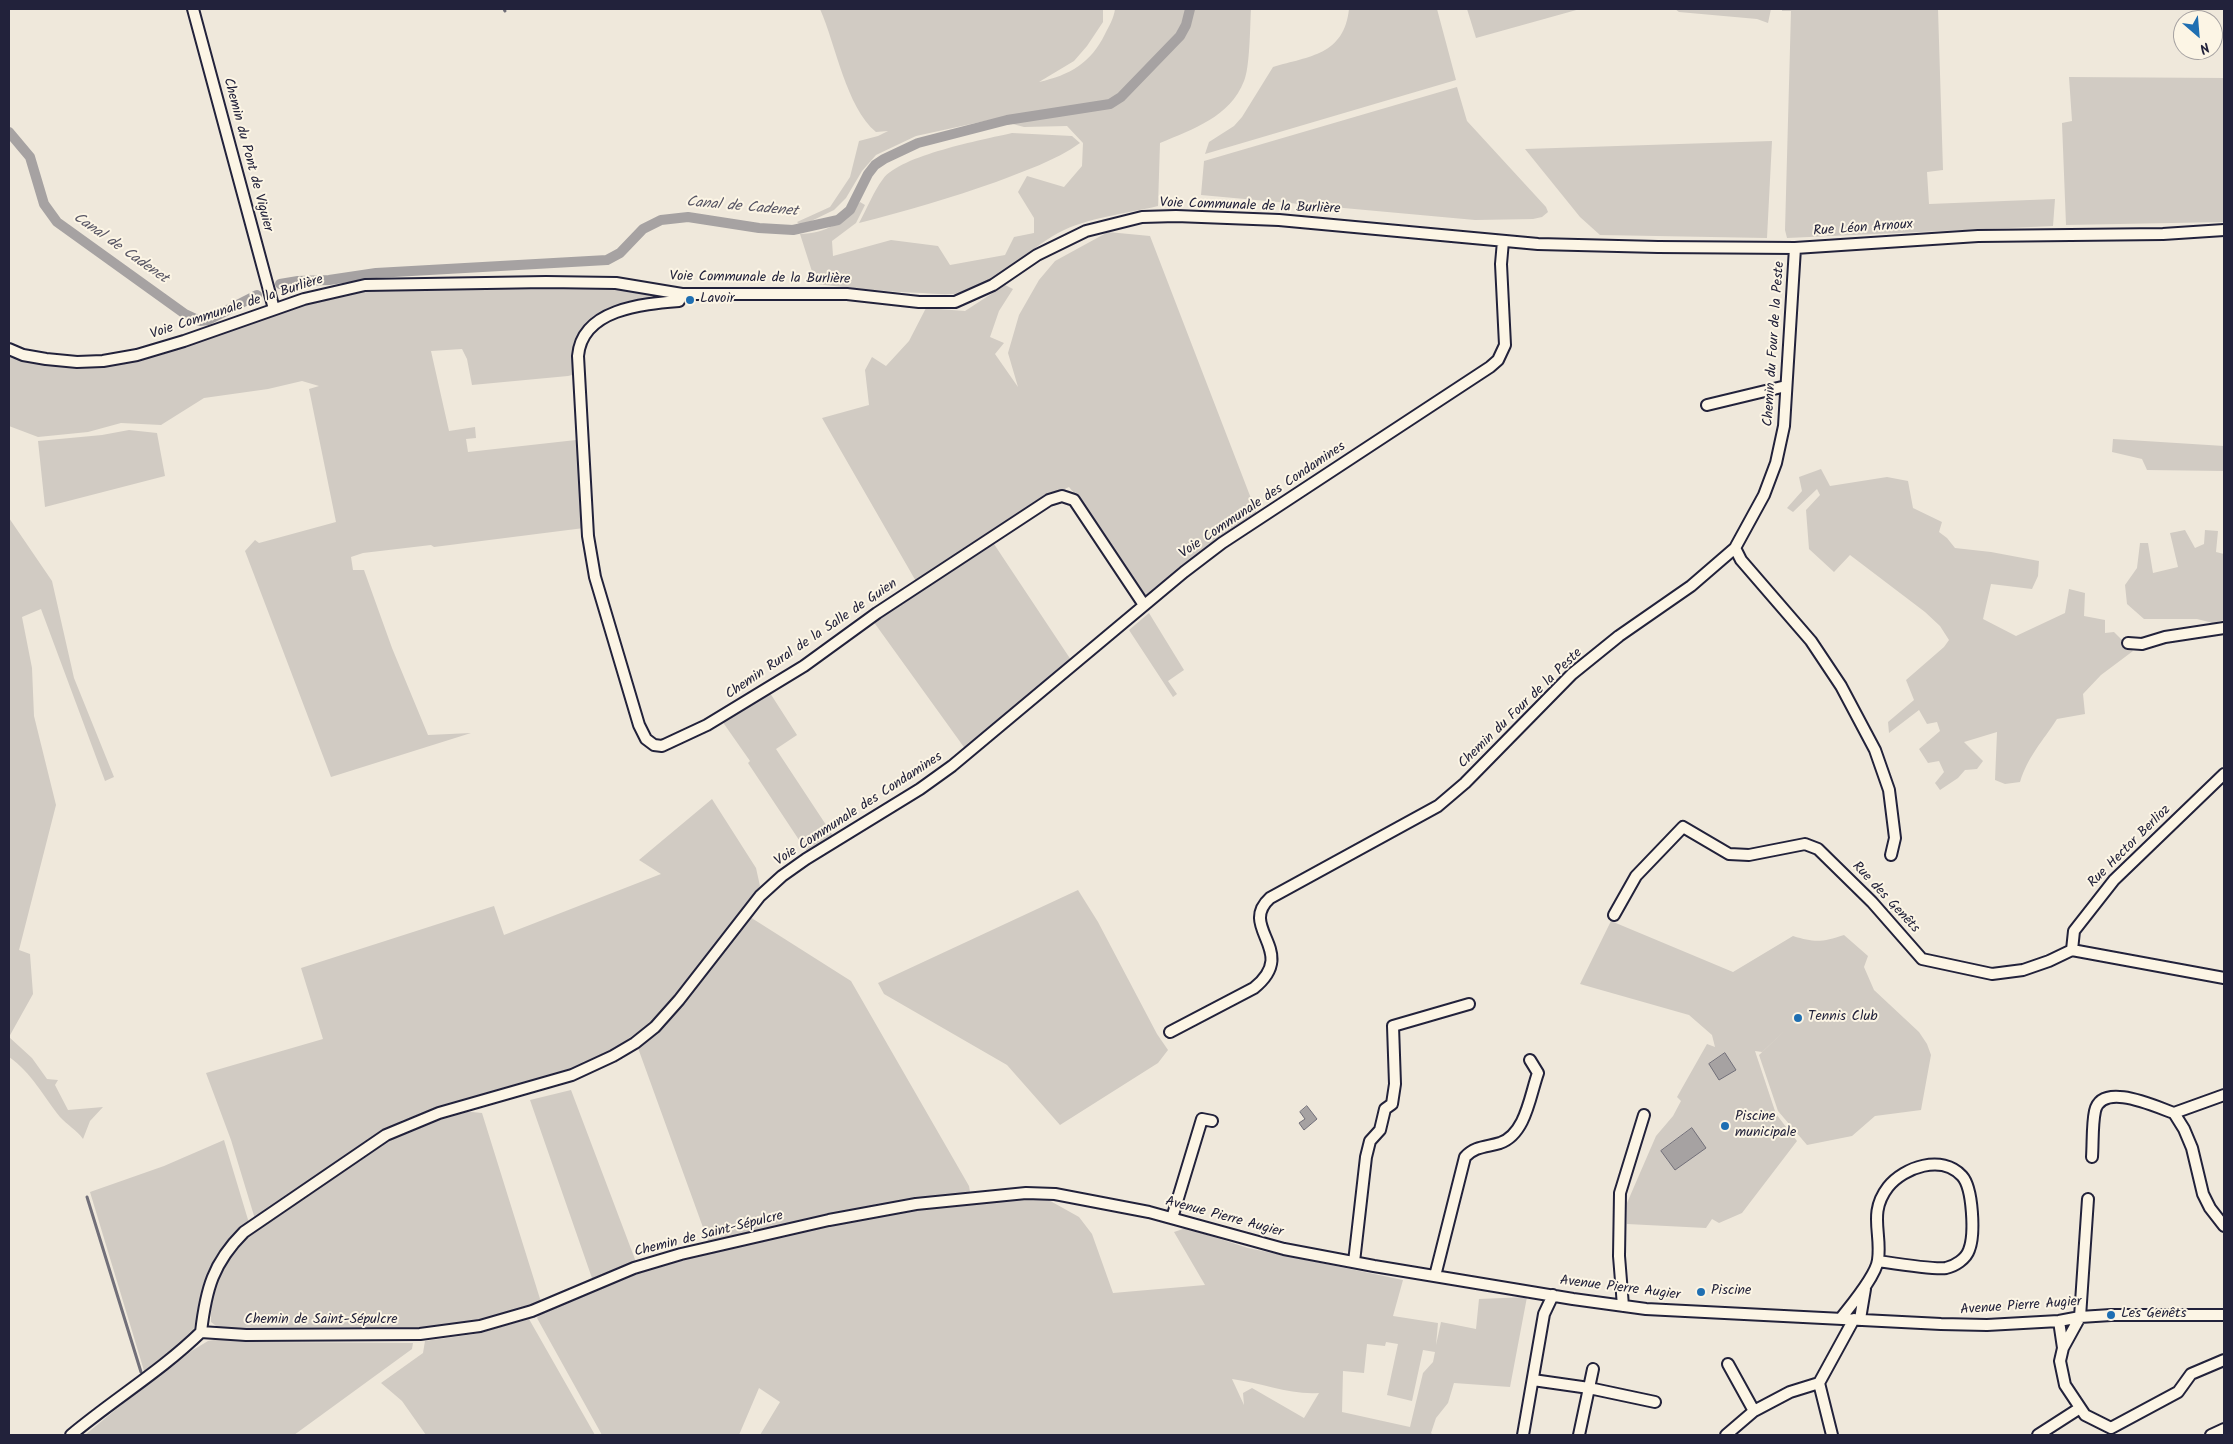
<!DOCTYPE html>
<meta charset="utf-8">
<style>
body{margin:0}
#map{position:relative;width:2233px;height:1444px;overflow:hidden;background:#efe8db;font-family:Kalam,sans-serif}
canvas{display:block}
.frame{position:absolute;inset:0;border:10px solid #22223b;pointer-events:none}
.north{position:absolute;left:2173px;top:10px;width:50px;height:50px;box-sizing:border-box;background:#fcf5e5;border:1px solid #a5a1a1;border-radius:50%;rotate:153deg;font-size:14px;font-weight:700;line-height:20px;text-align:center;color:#22223b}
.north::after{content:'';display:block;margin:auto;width:18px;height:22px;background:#1f6fb2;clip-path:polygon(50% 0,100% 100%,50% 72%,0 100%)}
</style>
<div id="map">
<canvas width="2233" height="1444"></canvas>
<div class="frame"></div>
<div class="north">N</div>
</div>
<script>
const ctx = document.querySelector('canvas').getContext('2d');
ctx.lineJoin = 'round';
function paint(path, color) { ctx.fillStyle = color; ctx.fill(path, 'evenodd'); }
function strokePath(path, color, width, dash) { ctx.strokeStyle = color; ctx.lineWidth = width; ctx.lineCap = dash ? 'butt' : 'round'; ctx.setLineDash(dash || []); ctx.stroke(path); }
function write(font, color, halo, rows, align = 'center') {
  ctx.font = font + ' Kalam,sans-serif'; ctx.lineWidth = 4; ctx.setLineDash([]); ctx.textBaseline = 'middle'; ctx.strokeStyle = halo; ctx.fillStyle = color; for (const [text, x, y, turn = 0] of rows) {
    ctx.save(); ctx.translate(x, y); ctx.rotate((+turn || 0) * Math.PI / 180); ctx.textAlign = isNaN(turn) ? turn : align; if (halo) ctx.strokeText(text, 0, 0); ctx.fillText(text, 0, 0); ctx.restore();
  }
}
const green = new Path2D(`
 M820,9h283v13l-16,24 -13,15 -35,21c31,-7 52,-19 66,-48 4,-8 9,-16 10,-25h136c-1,16 -1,59 -7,72 -14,36 -51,48 -84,62l-2,63c-32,8 -70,11 -100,27 -32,17 -60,52 -97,60 -12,2 -26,1 -38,0 -36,-1 -71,-5 -107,-9l-16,-50c27,-1 44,-12 60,-32l5,3 -9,18 -24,18 1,15 58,-16 47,6 12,19 55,-10 9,-18 20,-4v-15l-16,-26 9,-16 37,11 18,-21 1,-23 -16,-17 -43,1 -30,-8 -78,17 -40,19 -14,16 -16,27 -12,12 -33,16 -4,-4 33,-15 20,-30 9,-36 19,-5 10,-5 -12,1c-30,-25 -40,-87 -56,-123z
 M1349,9h88l19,71 -251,74 4,-12 25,-16 8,-9 31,-50c37,-11 71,-12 76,-58z
 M1467,9h113l-104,29z
 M1675,9h96l-3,14 -11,-4 -78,-7z
 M1782,9h156l5,161 -16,2 2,32 126,-5 -2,27 -266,12 -2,-8 6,-219h-9z
 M2069,77l155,1v144l-158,3 -4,-102 10,-2z
 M1457,87l10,34 79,86 2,5 -6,5 -9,2 -58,1 -274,-25 3,-34z
 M1012,133l60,3 8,7c-25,18 -56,28 -84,39 -45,16 -90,29 -137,41 8,-14 14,-31 24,-44 18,-24 99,-39 129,-46z
 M1772,141l-5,97 -167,-3 -20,-18 -55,-68z
 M1108,232l42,4 107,278 -39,27 -69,55 -7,-2 -63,-95 -10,-12 -21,10 -131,86 -95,-165 47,-13 -4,-35 7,-13 14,9 23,-25 17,-33 39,3 40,-26 8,4 -14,22 -9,26 14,6 -9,11 23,33 -10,-34 11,-38 20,-35 16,-19z
 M566,286l47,1 57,10c-8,2 -16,1 -24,2 -13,2 -25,7 -37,13 -32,15 -36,27 -33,62l-8,2 -96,9 -5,-26 -5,-10 -31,2 18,80 26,-4 1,11 -10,1 2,13 108,-12 8,88 -150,19 -3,-2 -68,8 -12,4 2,13h11l28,78 36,87 43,-2 -140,44 -86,-226 10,-11 4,3 77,-21 -27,-133 10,-3 -17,-5 -34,8 -64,9 -43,27 -40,-2 -33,9 -50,5 -29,-11v-70l37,9 32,4 29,-3 70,-17 104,-38 84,-20z
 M129,430l28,3 8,43 -120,31 -7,-66 64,-6z
 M2113,439l111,7v25l-77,-1 -5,-11 -30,-7z
 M1821,469l9,17 57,-9 21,4 5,27 29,14 -3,10 8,6 8,10 36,4 48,9 -1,15 -6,13 -41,-5 -8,35 33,17 49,-23 4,-24 16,4 -1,23 21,4v13l9,-1 19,19 -32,24 -18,19 2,20 -28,5c-14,22 -29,37 -37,63l-15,2 -10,-4 2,-48 -33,10 19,19 -6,8 -12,1 -7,8 -18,12 -5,-7 9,-11 -5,-11 -11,2 -9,-14 21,-18 -3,-9 -10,2 -8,-14 -30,23 -1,-11 26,-22 -8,-20 38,-33 5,-7 -9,-14 -15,-14 -75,-57 -16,17 -25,-23 -3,-39 14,-15 -3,-6 -24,23 -6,-4 15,-17 -3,-14z
 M9,518l43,63 22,97 40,99 -9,4 -64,-172 -19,8 10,51 2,48 22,89 -37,145 11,4 3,40 -24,43z
 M2185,530l10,18 9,-4 1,-14 13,1 -2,21 8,2v66l-11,3 -16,-4h-53l-17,-15 -2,-19 12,-17 3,-25h8l5,30 25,-6 -8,-34z
 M992,541l79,119 -105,90 -93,-129 49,-31 -1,-2z
 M1149,613l35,57 -16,11 9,13 -4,3 -44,-67z
 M770,693l27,42 -21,14 58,88 -27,15 -59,-89 2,-2 -28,-40z
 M712,799l44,69 4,18 -75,99 -37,40 -42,29 -39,18 -164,48 -40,23 -108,76 -24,-79 -25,-67 117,-34 -22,-71 193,-62 10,29 157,-61 -22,-14z
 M1078,890l20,32 59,112 11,16 -10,13 -98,62 -53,-60 -123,-71 -6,-11z
 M750,917l101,64 118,205 1,6 -82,12 -179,40 -71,-196 25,-22z
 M1611,921l122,51 60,-36c22,7 30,6 51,-1l24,21 -4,11 10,23 45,42 8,12 4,11 -10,55 -46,6 -23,20 -45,9 -29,-34 -19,-56 33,-31 -30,28 -7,-1 21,63 21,27 -55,72 -23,10 -7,-4 -6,9 -79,-4v-21l29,-67 17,-20 8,-15 -4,-4 30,-53 8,3 -3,-12 -23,-20 -109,-31z
 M9,1037l23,21 15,21 11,1 -3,5 13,25 35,-3 -13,14 -7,18c-6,-9 -16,-14 -23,-22 -17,-21 -28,-44 -51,-60z
 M571,1090l65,172 -43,19 -63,-181z
 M462,1111l20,2 59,189c-26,9 -53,19 -81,23 -69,9 -146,5 -216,5l-24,-1 -9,-7v-16l8,-32 21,-32 140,-99 53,-24z
 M224,1140l25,83 -21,17 -13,18 -22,73 -15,19 -33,24 -55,-182 74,-26z
 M1045,1198l34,19 13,17 21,59 92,-8 -31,-53 12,-4 62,20 155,32 -10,36 45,7 -2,22 5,-23 35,7 3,-30 48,-2 -17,90 -56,-4 -6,20 -12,15 -5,15 2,2h-673l20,-33 -21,-14 -20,47h-137l-65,-117 4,-6 98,-40 48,-14 172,-40 111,-16zM1386,1342l12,2 -11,51 25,6 11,-51 12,2 -2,10 -10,11 -13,54 -68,-15 1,-41 21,2 3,-29 18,2zM1232,1379c30,4 58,16 87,14l-15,25 -52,-30 -9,5 1,12z
 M529,1319l66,116h-169l-24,-34 -21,-18 42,-30 2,-12 50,-7z
 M231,1337l27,5 155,1 -1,6 -118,86h-209l59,-49 49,-36 15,-9z`);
const water = new Path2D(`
 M1725,1053l11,17 -17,10 -10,-16z
 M1307,1106l10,13 -13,11 -5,-7 6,-4 -5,-7z
 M1692,1128l14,20 -31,22 -14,-19z`);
const stream = new Path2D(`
 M504,9l1,2
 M87,1197l54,175`);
const canal = new Path2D(`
 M9,132l21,25 14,47 13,18 128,92 15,7 8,-1 49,-25
 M280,284l18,-3 31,-1 47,-7 231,-13 13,-7 23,-24 18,-9 27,-3 71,11 34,2 45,-10 12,-10 18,-36 7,-9 9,-6 34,-16 89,-23 103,-16 11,-7 59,-61 6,-11 4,-16`);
const street = new Path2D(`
 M193,9l81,300
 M682,294l-3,7c-37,3 -97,8 -101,55l10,180 7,41 44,148 7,14 8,6 8,1 45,-21 97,-59 73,-53 172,-113 13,-4 12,4 70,105
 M9,349l14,6 23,4 31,3 26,-1 34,-6 47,-14 120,-42 61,-14 181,-3 70,1 66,11h165l72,8h36l38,-17 44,-30 49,-24 56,-14 34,-1 103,4 259,24 120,3 137,1 183,-12 185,-2 61,-4
 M1707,405l79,-19
 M1735,548l6,12 70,81 30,45 34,64 14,40 6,48 -4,17
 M2128,643l14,1 23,-7 59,-9
 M1614,915l22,-39 47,-49 46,27 20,1 56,-11 13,5 54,53 50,57 70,15 31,-4 26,-9 23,-11
 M2072,950l2,-19 40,-51 110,-106
 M2072,950l152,28
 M1170,1032l84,-44c46,-37 -17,-60 16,-90l168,-92 27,-23 107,-109 47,-38 72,-50 44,-38 29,-53 12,-32 8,-37 11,-178
 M2174,1113l50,-18
 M2092,1157c1,-14 0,-32 3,-46 7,-30 61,-4 79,2l10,16 8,19 11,46 7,14 14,18
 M2088,1199l-8,118 -17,31 -3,13 5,24 20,30 26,13 67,-36 13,-18 33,-14
 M1172,1218l30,-99 10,2
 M1354,1262l12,-105 4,-16 10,-11 5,-21 7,-5 3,-20 -2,-58 76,-22
 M1435,1276l30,-119c10,-11 22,-10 35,-14 26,-9 30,-48 38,-70l-8,-13
 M1623,1306l-4,-50 1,-63 24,-78
 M1841,1318c10,-13 35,-42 37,-58 4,-27 -10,-47 10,-73 16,-20 54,-33 74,-11 11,12 13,59 7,74 -3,9 -14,16 -23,18 -11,2 -54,-5 -68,-7
 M1860,1319l5,-30
 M2059,1321l4,27
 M201,1332l45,3 174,-1 60,-8 52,-15 102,-43 47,-14 148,-34 87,-16 110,-11 29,1 94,18 135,37 90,17 199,33 73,10 295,15 46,1 72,-4 21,-4 31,-2h113
 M201,1332c5,-43 12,-69 43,-100l142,-97 53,-22 133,-38 41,-19 22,-13 20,-16 24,-27 81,-104 22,-20 24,-17 114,-70 32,-23 232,-194 38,-29 268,-176 8,-7 7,-15 -4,-81 2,-23
 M1728,1364l26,47
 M1533,1380l56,8 66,14
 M71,1435c43,-36 90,-64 130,-103
 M1523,1435l21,-121 9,-19
 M1579,1435l14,-66
 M1726,1435l28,-24 36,-19 29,-9
 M1832,1435l-13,-52 35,-64
 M2038,1435l42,-27
 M2211,1435l13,-6`);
const markers = [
 [690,300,5,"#1f6fb2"],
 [1798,1018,5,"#1f6fb2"],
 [1725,1126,5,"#1f6fb2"],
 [1701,1292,5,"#1f6fb2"],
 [2111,1315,5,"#1f6fb2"]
];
const streetNames = [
 ["Chemin du Pont de Viguier",247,155,75],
 ["Voie Communale de la Burlière",1250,207,2],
 ["Rue Léon Arnoux",1863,229,-4],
 ["Voie Communale de la Burlière",760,279,1],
 ["Voie Communale de la Burlière",237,308,-18],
 ["Chemin du Four de la Peste",1775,344,-86],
 ["Voie Communale des Condamines",1263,501,-34],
 ["Chemin Rural de la Salle de Guien",812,640,-34],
 ["Chemin du Four de la Peste",1521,709,-44],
 ["Voie Communale des Condamines",859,810,-33],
 ["Rue Hector Berlioz",2130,847,-45],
 ["Rue des Genêts",1885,898,47],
 ["Avenue Pierre Augier",1224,1218,15],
 ["Chemin de Saint-Sépulcre",709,1235,-14],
 ["Avenue Pierre Augier",1620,1289,7],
 ["Avenue Pierre Augier",2021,1307,-4],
 ["Chemin de Saint-Sépulcre",321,1321]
];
const poiNames = [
 ["Lavoir",700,300],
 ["Tennis Club",1808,1018],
 ["Piscine",1735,1118],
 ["municipale",1735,1134],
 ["Piscine",1711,1292],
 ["Les Genêts",2121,1315]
];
const waterNames = [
 ["Canal de Cadenet",742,208,5],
 ["Canal de Cadenet",120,249,35]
];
paint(green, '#d1cbc3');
paint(water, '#a6a2a2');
strokePath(water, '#716f79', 1);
strokePath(stream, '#716f79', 3);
strokePath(canal, '#a6a2a2', 10);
strokePath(street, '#22223b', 14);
strokePath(street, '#fcf5e5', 10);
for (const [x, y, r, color] of markers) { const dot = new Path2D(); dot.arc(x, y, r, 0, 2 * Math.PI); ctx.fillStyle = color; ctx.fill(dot); strokePath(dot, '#fcf5e5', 2); }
write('14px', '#22223b', '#fcf5e5', streetNames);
write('14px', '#22223b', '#fcf5e5', poiNames, 'left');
write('italic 15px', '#575564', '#fcf5e5', waterNames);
</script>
